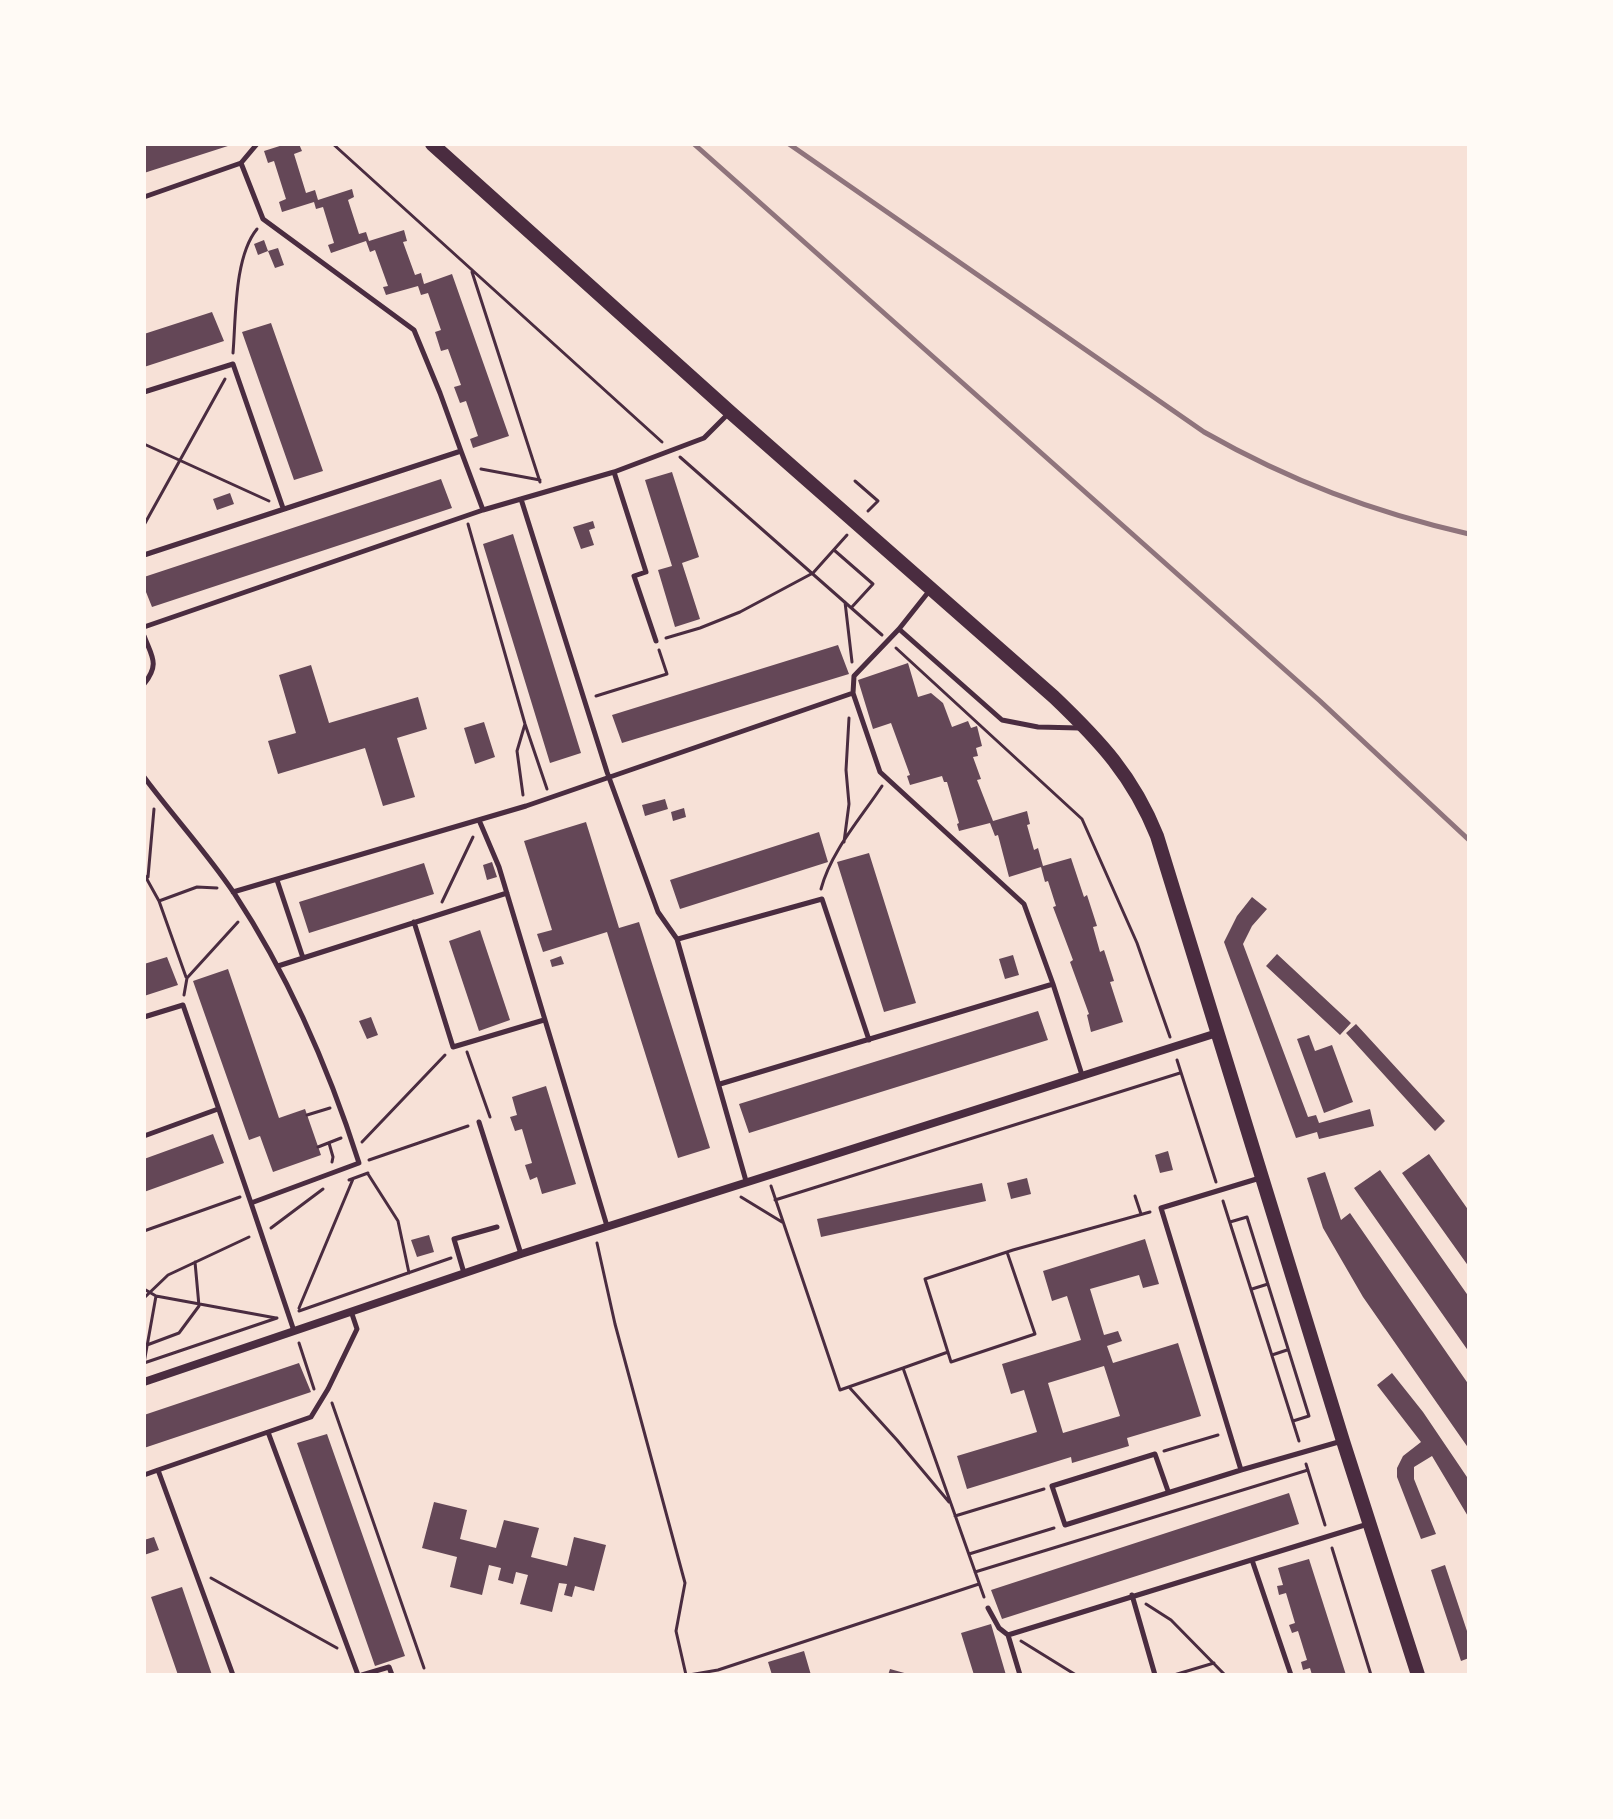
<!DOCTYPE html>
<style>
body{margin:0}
#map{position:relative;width:1613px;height:1819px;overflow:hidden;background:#f7e1d7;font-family:Commissioner,sans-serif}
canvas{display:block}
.frame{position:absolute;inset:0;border:146px solid #fffaf5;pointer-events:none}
</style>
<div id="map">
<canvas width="1613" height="1819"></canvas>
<div class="frame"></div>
</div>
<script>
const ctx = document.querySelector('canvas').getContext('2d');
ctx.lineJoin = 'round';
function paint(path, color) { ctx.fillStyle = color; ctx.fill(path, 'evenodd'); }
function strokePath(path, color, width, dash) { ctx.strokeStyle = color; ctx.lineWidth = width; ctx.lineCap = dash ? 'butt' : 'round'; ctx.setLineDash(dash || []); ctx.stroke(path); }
const building = new Path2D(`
 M144,144h87v1l-87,28z
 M286,144h13l3,7 -8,3 12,39 9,-3 3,10 34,-11 2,8 -6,3 11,34 7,-2 3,9 35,-11 3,11 -4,1 12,33 6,-2 3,11 28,-10 57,162 -36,12 -3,-9 8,-3 -12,-35 -6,2 -6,-16 7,-2 -13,-36 -7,2 -6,-19 6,-2 -13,-37 -7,2 -3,-9 -32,9 -3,-8 5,-1 -13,-36 -5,2 -4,-11 -35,12 -3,-8 6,-2 -11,-36 -7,2 -2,-7 -32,10 -3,-10 7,-3 -12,-38 -6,2 -4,-12z
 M264,240l4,11 -10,4 -4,-11z
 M278,248l6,17 -9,3 -7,-17z
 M212,312l12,29 -80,26v-33z
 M271,323l52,148 -29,9 -52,-148z
 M672,472l27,85 -17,6 18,56 -25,8 -17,-57 14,-4 -27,-86z
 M441,479l11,29 -300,99 -8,-20v-10z
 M230,493l4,11 -17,6 -4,-11z
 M593,521l2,7 -6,2 5,15 -13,4 -8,-22z
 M513,534l68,219 -31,10 -67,-219z
 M838,645l11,29 -227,69 -10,-28z
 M908,663l10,34 13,-4 12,10 9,24 16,-6 3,7 6,-2 5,20 -6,2 2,8 -5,1 8,22 -4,1 16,41 34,-10 3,13 -3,1 7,25 4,-2 5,18 28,-8 13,39 3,-2 10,31 -4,1 7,25 4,-2 10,31 -4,1 13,40 -32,10 -4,-17 2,-1 -19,-52 3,-2 -20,-53 3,-1 -8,-25 -3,1 -4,-15 -32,10 -11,-42 -3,1 -5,-13 -31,8 -2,-7 2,-1 -12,-41h-3l-2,-6 -32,9 -3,-9 3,-1 -19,-52 -18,6 -15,-49z
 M311,665l18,58 89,-26 9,32 -30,9 18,59 -32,9 -18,-58 -87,26 -10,-33 28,-8 -17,-58z
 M484,722l11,35 -20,7 -11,-36z
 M665,799l3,10 -23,7 -3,-11z
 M684,808l2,9 -13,4 -2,-9z
 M586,822l33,106 20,-6 71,226 -32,10 -71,-226 -64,20 -6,-18 15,-4 -28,-89z
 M819,832l9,30 -148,47 -10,-29z
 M869,853l47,150 -32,9 -47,-150z
 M492,862l5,15 -10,3 -4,-15z
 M424,863l10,31 -125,39 -10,-31z
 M1252,897l15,12 -15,17 -9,18 65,173 8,-2 3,8 51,-14 4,17 -55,13 -2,-7 -21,6 -72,-196 13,-26z
 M480,930l30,90 -31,11 -30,-90z
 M1277,954l74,69 -11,12 -74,-69z
 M1013,955l6,20 -14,4 -6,-20z
 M561,956l3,8 -12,3 -2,-7z
 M167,957l11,28 -34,11v-32z
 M228,969l51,149 26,-9 16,46 -48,17 -13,-36 -11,4 -56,-159z
 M1038,1011l10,29 -299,93 -10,-29z
 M371,1017l7,18 -11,4 -8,-18z
 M1356,1024l89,97 -10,10 -89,-98z
 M1309,1035l6,16 17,-6 21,57 -29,11 -27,-74z
 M546,1086l30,98 -34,10 -5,-17 -7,3 -5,-15 7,-2 -10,-34 -7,2 -5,-14 7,-2 -5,-18z
 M213,1134l11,29 -80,29v-33z
 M1168,1151l5,19 -13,3 -5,-18z
 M1429,1154l40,57v56l-67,-94z
 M1380,1170l89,127v55l-115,-164z
 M1325,1172l16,48 9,-7 119,172v64l-106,-152 -40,-69 -16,-50z
 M1027,1178l4,16 -20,5 -4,-16z
 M982,1183l4,18 -165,36 -4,-18z
 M429,1235l5,17 -17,5 -6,-17z
 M1145,1239l14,45 -16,4 -4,-13 -49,14 14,46 14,-4 4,10 -15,5 6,17 65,-20 23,73 -74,22 2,8 -57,17 -1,-6 -104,32 -10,-33 80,-24 -13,-42 -13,4 -9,-30 79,-24 -14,-44 -15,5 -9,-30zM1104,1366l16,50 -57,17 -15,-50z
 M299,1363l12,29 -167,56v-33z
 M1392,1373l31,39 46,68v38l-37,-62 -18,11v12l22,55 -15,5 -24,-62v-9l6,-12 18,-14 -44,-57z
 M327,1434l78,222 -30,10 -78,-223z
 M1289,1493l10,31 -297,95 -11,-29z
 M434,1502l33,8 -7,29 36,9 8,-28 35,8 -8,29 36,9 7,-29 32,8 -12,46 -19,-5 -3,11 -8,-2 3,-11 -8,-1 -7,29 -32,-8 8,-29 -12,-3 -3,12 -15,-4 3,-12 -12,-3 -7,30 -32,-8 7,-30 -35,-9z
 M154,1537l5,13 -15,5v-15z
 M1309,1559l37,116h-34l-2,-7 -7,2 -2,-8 6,-2 -9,-29 -6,2 -3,-8 6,-2 -9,-30 -7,2 -2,-9 6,-1 -5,-17z
 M1445,1565l24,72v21l-8,3 -30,-91z
 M182,1587l30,88h-34l-27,-78z
 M991,1624l15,51h-32l-13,-42z
 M804,1651l7,24h-39l-4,-13z
 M890,1669l18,5v1h-20z`);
const path = new Path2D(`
 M333,144l329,298
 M472,272l68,210
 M233,353c3,-35 1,-96 24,-124
 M144,444l125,57
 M680,457l202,178
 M481,469l59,11
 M855,481l23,20 -10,10
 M468,524l57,200 22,65
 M144,525l81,-146
 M834,550l39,34 -22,24
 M845,602l7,60
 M666,638l34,-10 40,-16 73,-39 34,-38
 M896,648l186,171 55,124 33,94
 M596,696l71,-22 -8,-24
 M523,795l-6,-44 8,-27
 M844,842l5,-38 -3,-34 3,-52
 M144,874l15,27 27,76
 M148,877l6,-68
 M821,889c10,-38 40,-71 61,-103
 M159,901l38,-14 20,1
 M442,902l31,-65
 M184,995l3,-17 51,-56
 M467,1052l23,65
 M1177,1060l39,122
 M307,1115l23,-7
 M362,1142l83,-87
 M329,1143l4,14 -1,5
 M318,1147l23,-9
 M369,1160l99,-34
 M368,1174l30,47 11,52
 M349,1180l19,-7
 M771,1186l69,204 63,-22 81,229
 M1135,1196l6,18
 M741,1197l41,25
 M775,1200l405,-127
 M1223,1201l76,240
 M1230,1222l17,-5 62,199 -16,5
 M271,1228l52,-39
 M144,1231l96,-34
 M597,1243l18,81 70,259 -9,48 10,44
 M1007,1252l28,82 -84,28 -26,-83 82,-27 6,-2 137,-38
 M144,1289l12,7 120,22
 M1252,1289l16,-5
 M144,1298l24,-23 81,-38
 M299,1308l54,-129
 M299,1311l152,-53
 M299,1343l15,46
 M147,1345l32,-12 20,-27 -4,-44
 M1272,1355l15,-5
 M144,1363l133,-45
 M144,1363l12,-67
 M903,1368l45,-16
 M849,1387l48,53 52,62
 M332,1403l92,265
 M1164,1451l54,-16
 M1306,1464l19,61
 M955,1516l89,-27
 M1332,1548l39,127
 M969,1554l85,-26
 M975,1572l333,-102
 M211,1578l126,70
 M1146,1604l25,16 54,55
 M1021,1641l55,34
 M689,1675l29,-5 261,-86
 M1174,1675l40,-12`);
const service = new Path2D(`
 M257,144l-16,19 22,56 151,111 26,63 21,58
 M144,197l97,-34
 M144,392l89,-28 50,144
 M614,472l32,100 -12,4 22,65
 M521,499l86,273 51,140 19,27 69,242
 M144,555l317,-104 22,59
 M144,627l339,-117 131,-38 90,-34 25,-25
 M899,629l103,91 36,7 41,1
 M144,636c8,21 16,28 0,48
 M853,693l27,79 144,132 29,80
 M144,777c29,39 63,76 90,116 54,82 95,176 125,270l-108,40 -68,-198 -39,12
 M479,820l20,47 108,359
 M277,880l26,78
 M233,892l293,-86 327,-113 1,-17 45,-47 31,-39
 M414,922l39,125 91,-27
 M678,939l144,-40 47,141
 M278,966l229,-73
 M720,1084l333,-100 29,91
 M479,1122l42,132
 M144,1136l74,-27
 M1260,1178l-99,30 80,262 101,-29
 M251,1203l43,128
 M464,1273l-10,-34 43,-12
 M351,1311l6,18 -29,60 -17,28 -43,15 90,243
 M158,1470l110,-38
 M144,1475l14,-5 75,205
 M1168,1491l-13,-37 -103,32 13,39 176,-55
 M1252,1560l39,115
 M1132,1595l23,80
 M988,1608l11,20 9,7
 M362,1675l27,-8 3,8
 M1020,1675l-12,-40 360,-111`);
const minor = new Path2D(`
 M144,1382l377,-128 696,-221`);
const secondary = new Path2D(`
 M432,144l298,268 324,285c46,44 79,79 103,139l186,605 75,234`);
const rail = new Path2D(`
 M694,144l626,557 149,139
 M789,144l415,288c86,49 169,80 265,102`);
paint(building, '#644757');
strokePath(path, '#4a2c40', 3);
strokePath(service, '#4a2c40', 5);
strokePath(minor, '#4a2c40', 8);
strokePath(secondary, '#4a2c40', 14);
strokePath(rail, '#8f747c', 5);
</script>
